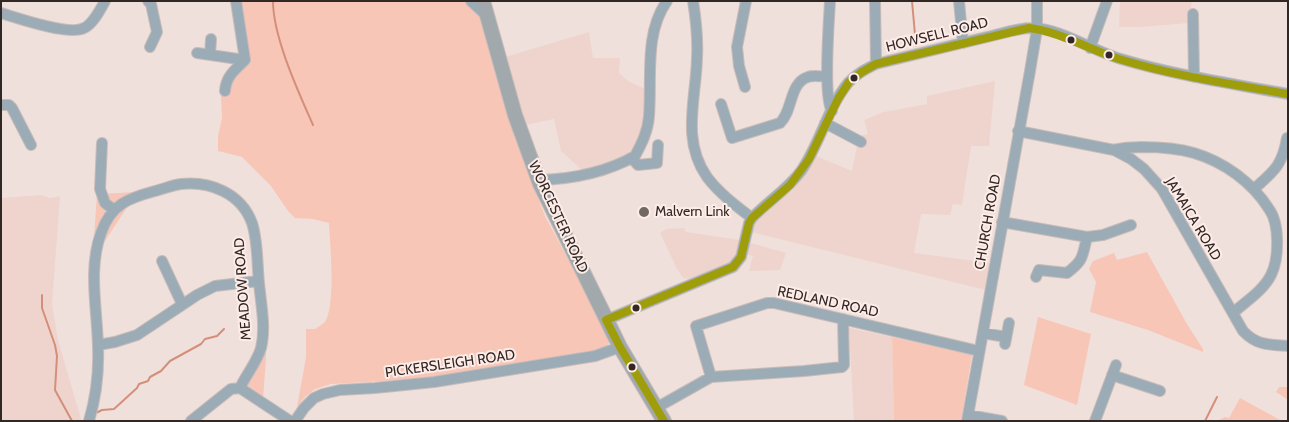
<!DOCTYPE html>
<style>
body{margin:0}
#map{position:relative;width:1289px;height:422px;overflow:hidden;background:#f0e0dc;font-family:Cabin,sans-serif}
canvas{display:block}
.frame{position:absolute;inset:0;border:2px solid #312724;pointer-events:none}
</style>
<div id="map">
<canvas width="1289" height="422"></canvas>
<div class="frame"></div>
</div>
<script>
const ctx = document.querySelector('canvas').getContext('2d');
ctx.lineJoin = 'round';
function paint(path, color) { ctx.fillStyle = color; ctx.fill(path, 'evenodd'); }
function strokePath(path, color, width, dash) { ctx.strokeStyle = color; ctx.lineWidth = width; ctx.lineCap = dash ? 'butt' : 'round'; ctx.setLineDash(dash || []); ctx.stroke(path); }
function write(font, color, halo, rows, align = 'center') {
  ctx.font = font + ' Cabin,sans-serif'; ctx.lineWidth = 4; ctx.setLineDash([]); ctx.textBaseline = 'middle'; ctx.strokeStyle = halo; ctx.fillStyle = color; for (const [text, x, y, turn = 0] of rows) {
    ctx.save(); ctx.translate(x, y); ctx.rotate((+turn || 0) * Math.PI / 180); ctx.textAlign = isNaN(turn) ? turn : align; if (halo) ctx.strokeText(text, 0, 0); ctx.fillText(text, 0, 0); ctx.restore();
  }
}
const built = new Path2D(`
 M1120,1h72l-3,22 -49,4h-21z
 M589,32l4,26h27l-1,15 9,8 17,8 -1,30 -4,19 -7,15 -24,10 -26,8 -22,-20 -7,-32 -29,6 -20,-68z
 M995,81l-6,65h-18l-9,59 -9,-1 -3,11 -29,-1 -7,39 76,10 -4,27 -235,-58 3,-8 34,-31 17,-20 11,-17 36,15 7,-35 9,-2 -4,-14 20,-8 43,-8v-8z
 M41,195l9,3 10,-2 -8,108 6,36 23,79 -1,2h-79v-223z
 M684,228l2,4 54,8 46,13 -6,17 -31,1 4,-15 -8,-2 -18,10 -37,15 -7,-1 -6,-9 -17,-36 6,-4z
 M849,328l43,9 2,84h-40z`);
const green = new Path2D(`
 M233,1h242l29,102 18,54 23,59 62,116 2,11 -5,7 -158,25 -46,5 -69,4 -16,5 -10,8 -8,10 9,-50v-28h9c3,-2 8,-5 10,-7 11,-17 5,-78 4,-99l-16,-4 -18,-1 -7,-7 -17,-25 -29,-29 -24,-6v-15l4,-18 -1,-21 2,-18 18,-26z
 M138,192l-21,12 -24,48 4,-58z
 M130,203l-29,44v-6l14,-28z
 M1147,252l40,72 16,25v3l-55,-22 -58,-18 6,-30 -7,-13 4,-8 21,-8 3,7z
 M1038,317l53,17 -14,71 -53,-20z
 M266,336v22l-3,41 -13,-10 -3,-5z
 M892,337l80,18 -11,66h-67z
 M1279,387h9v13l-12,-8z
 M1240,398l42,23h-65l8,-4 4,1z`);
const stream = new Path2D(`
 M273,1c0,36 25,90 40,124
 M912,1l4,45
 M42,295v13l13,37 2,11 -2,34 17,31
 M96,413l6,-3 12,-1 23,-21 2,-4 9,-3 2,-4 11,-6 9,-10 31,-17 4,-5 12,-3 7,-7
 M1205,421l12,-24`);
const minor = new Path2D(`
 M148,1l3,3 6,28 -7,15
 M471,1l15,14
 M693,1c3,19 5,39 4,57 -1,41 -16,82 10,119 12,16 29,29 45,41
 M830,1c-1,20 -7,97 2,110
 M875,1l1,63
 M959,1l4,42
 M1,13c16,5 69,23 83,15 9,-4 16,-18 21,-27
 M1193,14l1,63
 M1090,48l17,-47
 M197,53l48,7
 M210,55l1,-16
 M745,87l-6,-21 -2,-19 9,-46
 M225,91c1,-15 10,-21 20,-31l-9,-59
 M721,104l11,34 48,-15c13,-12 9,-40 28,-46 5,-2 14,0 19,-1
 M1,105h8l3,3 19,37
 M825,123l36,19
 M1018,131l96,19 17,9 13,10 18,20 81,142c13,14 26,14 45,15
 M102,143l-2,46 5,14 9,7
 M1114,150c9,-3 18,-2 27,-3 17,0 36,1 53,6 30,9 58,29 75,56 11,15 10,50 2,66 -8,16 -26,27 -38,38
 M632,158l6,7 19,-2 1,-18
 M539,180c34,-1 66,-7 96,-24 7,-13 13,-25 14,-40 3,-38 -5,-83 18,-115
 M1254,189c20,-18 28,-23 33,-51
 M1002,222l85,15 16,-2 28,-10
 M162,261l20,43
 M1036,277l3,-7 28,3c17,-13 15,-16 20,-36
 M606,320l127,-53 8,-10 8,-34 3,-5c16,-17 35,-28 49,-47 19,-27 26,-62 47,-88 8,-9 18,-14 28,-19 37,-9 74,-18 111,-27 14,-3 30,-9 45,-9 27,0 61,23 89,31 54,16 111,25 167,35
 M983,333l23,4
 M1005,344l4,-21
 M98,345l17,-3 22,-7 60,-40 18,-9 43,-5
 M1112,375l48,16
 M711,377l-15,-51 71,-23h7l205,48
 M656,408l55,-31 93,-6 38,-4 2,-2 -1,-46
 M968,415l34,6
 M89,421c7,-24 10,-51 9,-75 -1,-38 -10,-77 3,-113 10,-29 28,-35 54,-42 9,-2 17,-6 26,-7 29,-3 60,9 71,39 6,18 5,41 7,60 2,21 7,45 2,65 -4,14 -15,27 -21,40
 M191,421l40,-32 9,-1 50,33
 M295,421l9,-13 10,-10 9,-4 17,-4 35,-2 59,-6 161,-26 25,-9
 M967,421l63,-350 7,-42v-28
 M1095,421l21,-56`);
const highway = new Path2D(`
 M483,1l32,114 25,69 80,163 44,74`);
const bus1 = new Path2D(`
 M664,421l-44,-74 -14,-27 127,-53 8,-10 8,-34 3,-5 38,-33 19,-26 29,-60 11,-17 13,-10 14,-8 153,-36c32,4 59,21 90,31 55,17 112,25 169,35`);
const markers = [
 [1071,40,4.5,"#312724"],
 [1109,55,4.5,"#312724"],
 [854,78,4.5,"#312724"],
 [644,212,6,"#746864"],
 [636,308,4.5,"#312724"],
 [632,367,4.5,"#312724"]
];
const streetNames = [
 ["HOWSELL ROAD",937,35,-14],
 ["WORCESTER ROAD",558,217,65],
 ["JAMAICA ROAD",1193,219,59],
 ["CHURCH ROAD",988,222,-80],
 ["MEADOW ROAD",243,289,-94],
 ["REDLAND ROAD",828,302,12],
 ["PICKERSLEIGH ROAD",450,364,-8]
];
const poiNames = [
 ["Malvern Link",655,212]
];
paint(built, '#eed4cd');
paint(green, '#f7c6b7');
strokePath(stream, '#d48f7a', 2);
strokePath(minor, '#c8bcb9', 12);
strokePath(highway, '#c8bcb9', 16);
strokePath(minor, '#9cacb6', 10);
strokePath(highway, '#a2a9ad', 14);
strokePath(bus1, '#a09d0b', 8);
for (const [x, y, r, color] of markers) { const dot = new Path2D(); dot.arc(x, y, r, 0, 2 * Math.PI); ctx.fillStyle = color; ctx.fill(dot); strokePath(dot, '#fdece7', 2); }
write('14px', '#312724', '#fdece7', streetNames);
write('14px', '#312724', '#fdece7', poiNames, 'left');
</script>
